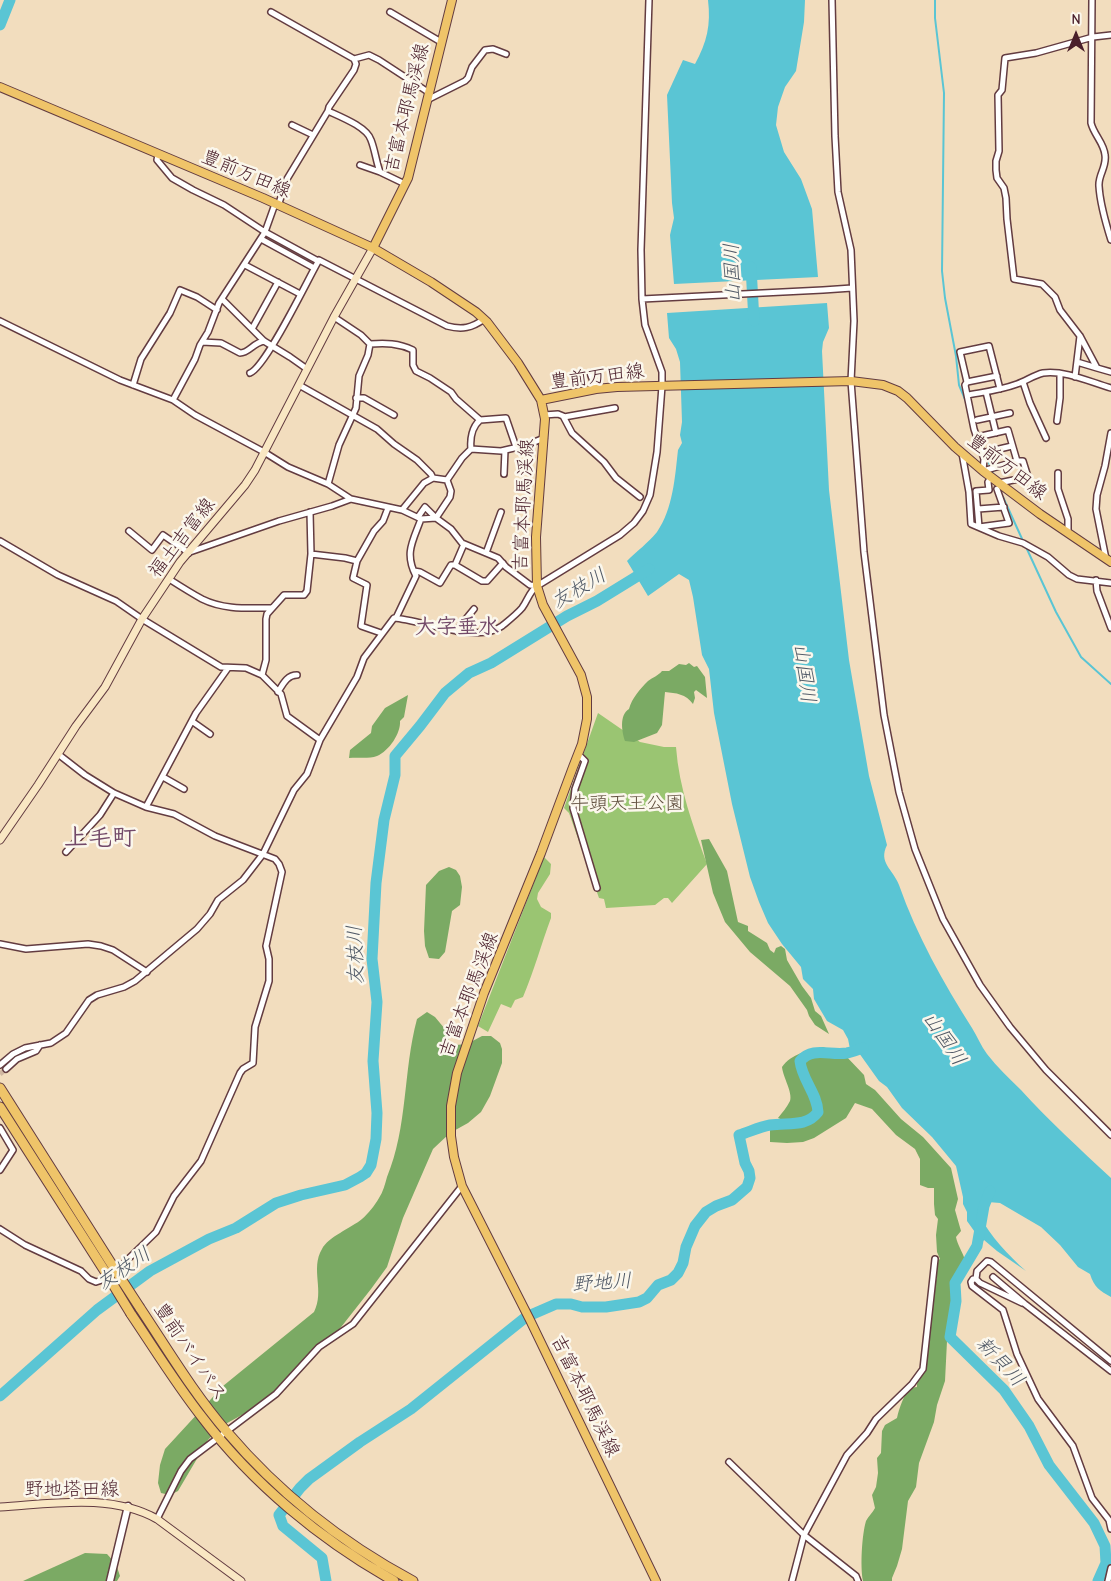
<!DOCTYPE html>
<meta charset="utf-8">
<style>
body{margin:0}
#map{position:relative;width:1111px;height:1581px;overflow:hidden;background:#f2ddbe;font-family:"Comic Neue",sans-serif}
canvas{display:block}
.north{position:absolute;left:1051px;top:10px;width:50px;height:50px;-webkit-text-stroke:4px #fbf7ec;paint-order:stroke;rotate:0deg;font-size:14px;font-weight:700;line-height:20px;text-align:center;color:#4a1f2b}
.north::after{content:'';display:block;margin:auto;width:18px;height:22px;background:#4a1f2b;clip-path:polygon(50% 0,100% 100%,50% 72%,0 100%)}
</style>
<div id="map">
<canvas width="1111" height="1581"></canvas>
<div class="north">N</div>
</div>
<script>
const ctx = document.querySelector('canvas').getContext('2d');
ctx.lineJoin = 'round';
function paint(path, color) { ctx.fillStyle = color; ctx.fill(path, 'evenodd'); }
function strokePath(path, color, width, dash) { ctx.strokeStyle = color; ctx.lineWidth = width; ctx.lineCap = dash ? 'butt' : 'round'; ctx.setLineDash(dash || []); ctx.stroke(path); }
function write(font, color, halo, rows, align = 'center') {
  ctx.font = font + ' "Comic Neue","Klee One",sans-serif'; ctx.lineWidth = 5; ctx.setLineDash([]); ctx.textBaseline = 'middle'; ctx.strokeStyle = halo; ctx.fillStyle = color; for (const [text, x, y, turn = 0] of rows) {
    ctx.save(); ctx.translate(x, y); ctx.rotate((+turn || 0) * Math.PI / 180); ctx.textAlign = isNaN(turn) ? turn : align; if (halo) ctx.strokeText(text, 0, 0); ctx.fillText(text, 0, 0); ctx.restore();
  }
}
const green = new Path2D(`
 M598,713l42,29 24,5h12c3,41 17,79 31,117l-35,39 -4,-5h-4l-9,7 -49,3 -2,-9 -5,-1 -30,-85 -5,-5z
 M544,857l7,7 -1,10 -12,19 -1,6 4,8 10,6v5c-10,27 -17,53 -28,79l-8,3 -4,8 -10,-4 -13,28 -10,-6z`);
const forest = new Path2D(`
 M689,663l5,4 3,-1 8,11 2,21 -11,-8 -2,2 1,6 -2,6c-7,-10 -17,-11 -28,-12l-3,33 -5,8 -23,9 -9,-1c-3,-9 -6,-26 4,-32 3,-11 11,-20 19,-28 5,-4 10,-5 14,-10h7l10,-7 7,1z
 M408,695l-4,22 -4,4c1,12 -11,30 -23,35 -8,3 -19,1 -28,2l1,-8 21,-17 1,-7 13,-18z
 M709,839l18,32 11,51 10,4v5l19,12 3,7 4,3 2,-5 5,-2 4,3 2,11 15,26 9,12 4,13 6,5 8,18 -14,-9 -6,-9 -2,-6 -17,-24 -40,-34 -25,-30 -12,-29 -12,-53z
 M449,867l7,3 4,6 2,11 -2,18 -8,6 -7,41 -6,7 -10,-1 -4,-12 -1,-15 2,-46 13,-14z
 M427,1012l8,5 10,12 4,12 7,4 11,-1 15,-8h9l9,7 2,6v14l-12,33 -9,16 -13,11 -18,10 -17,16 -30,69 -16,49 -16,22 -33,42 -52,52 -28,23 -38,21 -12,13 -30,51 -8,4 -9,-2 -3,-10 2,-18 5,-16 58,-63 91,-74c11,-21 -4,-43 8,-63 6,-12 29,-21 40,-30 6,-5 13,-14 17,-21 4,-6 6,-14 8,-21 21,-50 16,-106 30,-158z
 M823,1047l21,7 20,21 2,9 9,6 26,29 22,18 28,31 7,31 -3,11 6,21 -5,6c3,16 20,28 -1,39l-3,8 1,15 -6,42 -2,40 -8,24 -3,17 -15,41 -3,24 -8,14 -6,48 -5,17 -5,12v3h-29c-3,-14 -1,-47 3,-60 2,-4 7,-9 9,-13l-3,-13 4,-8 2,-14 -1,-15 4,-5 1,-22 3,-6 12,-7c2,-10 7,-22 12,-30l8,-1c0,-6 1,-13 5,-19 2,-4 5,-6 5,-10 4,-18 -6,-42 7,-57l-2,-15 5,-8 -2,-10 2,-7 3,-2 -3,-7 -1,-17 2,-16 -3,-4 -1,-11v-16h-6l-8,-3v-26l-5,-10 -19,-14 -24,-26 -17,-6 -9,15 -32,20 -11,4 -16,1 -17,-1v-13l13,-9 -5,-2c4,-5 9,-11 12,-17 3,-8 -7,-24 -8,-34 9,-13 27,-17 41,-20z
 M85,1553l22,1 9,10 4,12 -3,5h-94z`);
const water = new Path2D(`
 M708,0h97l-1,22 -8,49 -11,16 -7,20 -2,18 8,27 17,27 11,30 6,68 -144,7 -4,-49 4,-17 -2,-15 -5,-108 16,-35 12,4c12,-22 16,-39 13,-64z
 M827,303l2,25 -6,14 -1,9 7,139 20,170 20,116 18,69c-9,18 6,24 12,40 18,51 44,97 73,143 5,8 9,18 15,26 10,13 22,24 34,36 28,31 59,59 90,88v119c-11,-6 -17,-10 -21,-23l-12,-7 -18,-22 -19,-18 -41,-24 -12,-1 -7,3 6,14 -8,-4c12,22 29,40 47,56l-29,-20 -13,-11 -9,12 -3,-2 5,-15 -10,-14v-9l-4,-8v-7l-7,-31 -24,-29 -30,-29 -15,-21 -8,-6 -20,-28 -8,1 -3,-15 -5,-9 -16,-9 -13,-22 -1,-10 -10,-10 -2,-12 -19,-23 -14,-21 -9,-21 -9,-25 -18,-73 -18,-91 -5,-44 -7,-14 -9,-58 -4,-17 -10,-6 -31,22 -21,-35c10,-10 21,-18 30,-29 16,-23 18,-55 21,-82l4,-7 -2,-8 2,-13 -2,-60 -4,-13 -7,-11 -2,-25z`);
const stream = new Path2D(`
 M935,0v18l9,75 -2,178 3,27 11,58 3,29 8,19
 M980,439l13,35
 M1003,497l20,44
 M1026,547l30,65 25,45 30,27`);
const river = new Path2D(`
 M0,25l10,-25
 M751,267l3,54
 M990,1191l-6,15 -7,40 -22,37 1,18 -6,36 54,53 25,36 20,39 45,58 11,23 1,17 -8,18
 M0,1396l97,-86 53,-39 59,-32 27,-11 40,-25 25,-8 44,-10 15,-8 6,-4 5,-8 5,-26 1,-26 -4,-52 4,-59 -5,-43 4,-76 8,-63 11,-45v-19l25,-30 25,-33 24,-20 22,-10 76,-47 30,-15 52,-32
 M326,1581l-4,-23 -39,-32 -4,-11 21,-27 9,-9 51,-37 51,-33 115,-92 30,-13h15l11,3h24l33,-5 8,-4 11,-13 13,-5 7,-7 5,-10 3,-16 9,-21 11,-14 10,-6 16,-6 15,-13 3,-9 -1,-7 -4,-8 -6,-28c10,-3 20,-8 31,-10 17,-3 36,3 48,-13 -1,-19 -16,-32 -18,-51 13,-15 30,-5 47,-8 5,-1 11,-3 16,-5`);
const minorTunnel = new Path2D(`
 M0,1074l6,-5`);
const minor = new Path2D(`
 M832,0l3,136 3,56 13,58 3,71 -3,60 13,171 20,163 15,77 16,57 28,70 37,66 30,42 36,43 65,65
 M1092,0l-1,123c3,12 13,20 14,32 2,12 -7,20 -6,31 1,18 7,38 12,54
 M271,12l83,47 2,5 -2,6 -25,37 -1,4
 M390,12l51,30
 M1111,35l-18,2 -57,16 -31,5 -3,32 -4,5 1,56 -3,10v9l1,8 7,10 2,10 1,21 7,60 28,5 13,13 5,13 20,26 17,32 14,4
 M354,59l15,-4 10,5 49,32
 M427,100l38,-19 3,-3 4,-11 13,-17 8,-1 13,5
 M292,125l21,10
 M158,155l-1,5 15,18 21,12 31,15 41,27 53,29
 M360,165l20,7
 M278,206l9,-27 41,-68c13,6 39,16 43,29 4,10 5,21 9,32l25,12
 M261,239l53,29
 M245,265l55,29
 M642,299l181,-9 29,-2
 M223,300l41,41 26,16 17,12
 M334,317l27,18 9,9c16,-1 28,-1 43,6v15l3,6 14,7 21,14 5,7 24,21 26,-2 10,29
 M0,321l120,59 53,20 22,15 69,37 24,15 40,17 23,15 51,11 19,9 15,-1 15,11 11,14 36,15 8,9 24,18 7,1
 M252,329l26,-47
 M202,342l19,1 19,10c9,0 13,-10 24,-12
 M1077,362l20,6
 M250,373c16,-6 58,-94 69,-113l128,66c15,4 25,2 37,-7
 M590,373l6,16
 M1075,377l5,-41
 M967,382l30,-6
 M1023,382l7,21 16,35
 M133,385l8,-26 29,-46 10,-23 17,7 20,13
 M299,385l78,44 17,15 23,16 14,14 2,4
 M1000,389l-11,-43 -29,6 7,30 -2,3 9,44 10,30 -1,12 34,-10
 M986,392l10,41
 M968,395c16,-3 33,-5 49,-11 9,-3 17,-9 26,-11 22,-3 47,9 68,15
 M356,398h8l30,17
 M173,400l22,-41 5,-14 8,-13 11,-29 46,-71 10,-28
 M544,415l14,-1 5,2 9,17 32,29 12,16 24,19
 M564,417l51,-9
 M977,420l33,-7
 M1057,421l3,-23v-23
 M977,437l31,-7 9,31h6l5,16 -29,6
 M471,449c-1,-10 1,-22 9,-29
 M962,453l7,39 2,32 28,12 24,7 25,14 21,18 8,4 34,4
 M982,453l30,-7
 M1058,473v16l10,30v13
 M504,474l1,-24
 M991,477l-3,5 1,8 -13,1 3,36 30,-4 -12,-34
 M328,484l11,-39 17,-37 3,-32 9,-21 2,-11
 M978,509l26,-2
 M402,510l22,-27 9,-5 14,2 15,-22 9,-9 30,2 26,-6 17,-7
 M418,517l7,-10 11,11 14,-21 1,-6 -4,-11
 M129,531l23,19 11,-15 26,18
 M0,541l58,34 58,26 26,18 79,48 25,1 16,7 19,19 6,22 33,24
 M190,552l89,-31 53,-15 19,-7
 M486,553l15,-41
 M311,554l34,4 12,3 17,-30 9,-10 5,-13
 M1106,559l-10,-50 1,-14 8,-29 6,-33
 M357,561l-4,17 14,7 -6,41 20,7
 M455,565l27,16h5l16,-18
 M414,571l6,1 20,11 11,-18h4l9,-21
 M169,579c11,7 22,14 33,20 22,11 46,9 69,9
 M1096,580l1,11 14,37
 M396,618l20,-42c-12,-23 -3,-35 5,-57
 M456,631l18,-22
 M262,675l4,-15v-41l1,-5 17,-19h20l3,-4 4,-37 -1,-42
 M278,692c5,-8 9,-17 19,-17
 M193,722l17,12
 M578,754l7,7 -10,28 -2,19 24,80
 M163,777l21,12
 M146,807l50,-94 32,-45
 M66,852l34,-37 14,-22
 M0,944l26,5 62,-5 13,2 12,4 34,22
 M0,1065l13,-11 12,-6 26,-5 15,-10 23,-33 8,-5 27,-8 11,-6 62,-52 13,-15 8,-14 25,-20 20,-26 31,-64 13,-16 13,-34 37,-63 7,-19 30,-40c28,2 84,26 108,8 6,-5 15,-12 20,-18 6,-8 7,-16 15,-22l83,-51 14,-12 9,-12 7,-16 7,-43 5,-66v-14l-17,-47 -3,-26 -1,-49 8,-250
 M6,1069l11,-10 19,-8 4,-6
 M0,1128l13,22 -13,20
 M0,1229l25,16 56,26 8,8 7,3 6,-2 20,-15 34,-33 18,-36 27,-35 39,-88 3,-4 10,-6 2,-36 14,-46v-22l-3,-13 16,-74 -3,-8 -4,-5 -60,-23 -41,-22 -28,-7 -32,-14 -29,-18 -27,-21
 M993,1277l32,27 86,67
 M976,1279l4,4 42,20
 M1111,1361l-120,-99 -4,-1 -10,10 -1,8h-3l-2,3 1,4 31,24 14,44 21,45 35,47 19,52 17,22 2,9
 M729,1462l75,73 52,41 2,5
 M157,1519l24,-48 9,-12 86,-65 43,-47 34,-23 109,-138
 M792,1581l12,-46 43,-80 20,-22 9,-14 36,-35 11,-15 12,-110
 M1108,1581l3,-13`);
const tertiary = new Path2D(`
 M110,1581l18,-75`);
const secondary = new Path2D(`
 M0,840l38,-55 38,-59 29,-39 37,-68 38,-57 65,-77 10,-15 79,-153 39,-69
 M0,1507c51,-3 111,-14 157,12l84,62`);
const primary = new Path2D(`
 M0,87l263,111 110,50 58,34 45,30 11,10 31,41 23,37 4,19 -9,118 1,49 6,19 38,70 6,22v22l-5,25 -9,23 -32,86 -57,140 -27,80 -6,33v30l3,21 8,29 68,134 126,261
 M373,248l35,-70 44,-178
 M541,400l55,-11 21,-2 234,-6 32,4 15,6 9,7 48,49 28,24 57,43 71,48`);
const trunk = new Path2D(`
 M0,1088l114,180
 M0,1107l106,166
 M140,1308c28,42 54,86 87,124 52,61 115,111 186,149
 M131,1314c23,34 45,70 71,103 51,67 119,123 192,164`);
const trunkBridge = new Path2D(`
 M114,1268l26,40
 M106,1273l25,41`);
const streetNames = [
 ["吉富本耶馬渓線",407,108,-76],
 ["豊前万田線",246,174,23],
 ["豊前万田線",597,377,-7],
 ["豊前万田線",1007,467,38],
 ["吉富本耶馬渓線",524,505,-87],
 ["福土吉富線",182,538,-52],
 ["吉富本耶馬渓線",469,995,-69],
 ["豊前バイパス",190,1352,56],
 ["吉富本耶馬渓線",585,1396,64],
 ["野地塔田線",72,1490]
];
const parkNames = [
 ["牛頭天王公園",627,804]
];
const waterNames = [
 ["山国川",733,273,-92],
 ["友枝川",579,589,-31],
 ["山国川",804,673,82],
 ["友枝川",356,955,-92],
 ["山国川",944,1039,56],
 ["友枝川",124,1269,-34],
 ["野地川",602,1283,-4],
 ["新貝川",1000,1362,47]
];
const quarterNames = [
 ["大字垂水",457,627]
];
const districtNames = [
 ["上毛町",100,838]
];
paint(green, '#9ac572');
paint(forest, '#7baa64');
paint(water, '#5ac5d4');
strokePath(stream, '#5ac5d4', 2);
strokePath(river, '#5ac5d4', 11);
strokePath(minorTunnel, '#d0b7a1', 5, [5, 2.5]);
strokePath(minor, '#633c41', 8);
strokePath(tertiary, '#633c41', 9);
strokePath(secondary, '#633c41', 9);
strokePath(primary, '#633c41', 10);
strokePath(trunk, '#633c41', 11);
strokePath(minor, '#fff', 5);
strokePath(tertiary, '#fff', 6);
strokePath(secondary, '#f9e7c3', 7);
strokePath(primary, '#efc469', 8);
strokePath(trunk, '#efc469', 9);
strokePath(trunkBridge, '#633c41', 11, []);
strokePath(trunkBridge, '#efc469', 9);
write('19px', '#4a1f2b', '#fbf7ec', streetNames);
write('19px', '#625140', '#fbf7ec', parkNames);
write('italic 20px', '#505966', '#fbf7ec', waterNames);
write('bold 21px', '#734a69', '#fbf7ec', quarterNames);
write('bold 24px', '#734a69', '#fbf7ec', districtNames);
</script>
